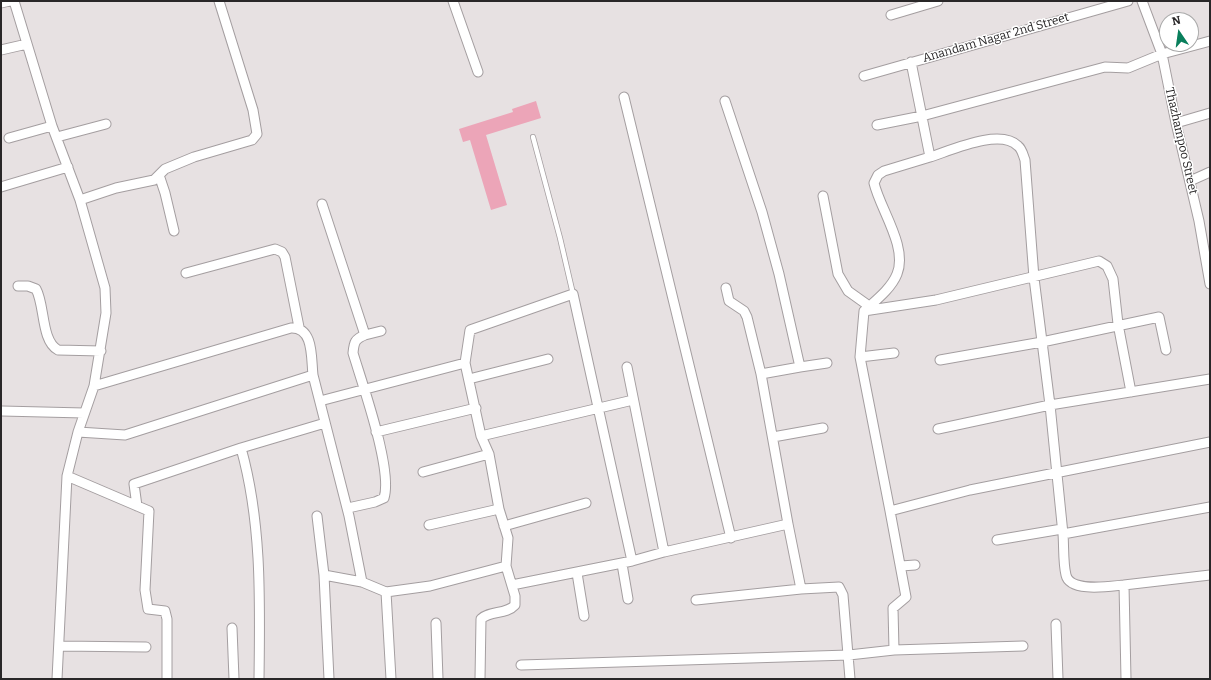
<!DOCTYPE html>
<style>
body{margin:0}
#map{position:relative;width:1211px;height:680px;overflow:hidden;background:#e7e1e2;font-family:Bitter,serif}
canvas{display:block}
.frame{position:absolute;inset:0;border:2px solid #292728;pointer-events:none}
.north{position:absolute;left:1159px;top:12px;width:40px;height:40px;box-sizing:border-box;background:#fff;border:1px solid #a9a9a9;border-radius:50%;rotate:347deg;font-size:11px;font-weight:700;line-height:16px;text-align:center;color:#292728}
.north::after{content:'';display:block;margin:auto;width:14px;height:18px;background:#097f5c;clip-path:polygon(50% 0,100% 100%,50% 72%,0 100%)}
</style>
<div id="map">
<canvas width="1211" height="680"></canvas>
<div class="frame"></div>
<div class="north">N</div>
</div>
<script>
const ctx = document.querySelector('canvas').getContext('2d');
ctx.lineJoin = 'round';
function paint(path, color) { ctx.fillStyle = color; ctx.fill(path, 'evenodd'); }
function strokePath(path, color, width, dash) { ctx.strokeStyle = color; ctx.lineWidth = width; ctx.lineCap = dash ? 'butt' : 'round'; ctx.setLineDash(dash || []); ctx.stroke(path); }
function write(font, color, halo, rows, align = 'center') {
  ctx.font = font + ' Bitter,serif'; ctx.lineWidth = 3; ctx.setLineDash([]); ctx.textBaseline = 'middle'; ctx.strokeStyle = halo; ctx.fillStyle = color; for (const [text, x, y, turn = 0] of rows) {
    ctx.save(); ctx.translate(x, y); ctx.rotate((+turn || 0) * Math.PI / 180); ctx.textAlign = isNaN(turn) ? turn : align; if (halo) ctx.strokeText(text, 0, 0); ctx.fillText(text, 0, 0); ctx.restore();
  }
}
const building = new Path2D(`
 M536,101l5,17 -55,17 21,70 -16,5 -21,-70 -7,2 -4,-13 54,-17 -1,-3z`);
const lane = new Path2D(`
 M533,137l27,101 13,56`);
const street = new Path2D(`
 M14,1l38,125 28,74
 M453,1l25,71
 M1142,1l20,53 14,69 23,98 11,63
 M1,3l9,-2
 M891,15l47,-14
 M1,50l26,-6
 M864,76l264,-75
 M624,97l107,441
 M1176,123l34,-10
 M877,125l45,-9 183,-49 23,1 34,-14 48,-13
 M57,137l49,-13
 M9,138l43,-12
 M930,157c22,-7 70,-29 88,-11 4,3 5,9 7,14l9,118 16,127 13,129 147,-27
 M159,175l6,18 9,38
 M1190,181l20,-9
 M1,187l67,-20
 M823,196l15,78 10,17 21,15
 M322,204l43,131c-10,4 -11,7 -12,18 9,30 40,117 31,145l-9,4 -27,6
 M186,273l89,-24 7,3 3,5 14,70
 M18,286h10l8,3c9,16 5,52 22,61l43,1
 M726,288l3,13 15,10 3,6 14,57
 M864,311l72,-11 163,-39 8,5 6,13 5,45 13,68
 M365,335l16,-4
 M860,357l34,-4
 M940,360l102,-18 117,-25 7,33
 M627,367l37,185
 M800,367l27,-4
 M469,379l79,-20
 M94,386l197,-58c23,-1 20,30 22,47
 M320,401l145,-38
 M2,411l82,2
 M938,429l112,-24 160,-26
 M78,432l47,3 188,-60 36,141 13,66
 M376,432l100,-24
 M481,436l152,-36
 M773,437l50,-9
 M241,448c21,75 19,154 18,231
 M423,472l66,-18
 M67,476l82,35 -4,79 3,19 17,2 2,8v60
 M137,506l-3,-22 107,-36 84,-25
 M890,511l-30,-154 4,-46c11,-10 27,-22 33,-37 11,-27 -17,-65 -23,-91l4,-8 6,-4 46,-14 -19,-95
 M317,516l7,59 5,104
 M788,524l13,65
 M429,525l70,-16
 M504,526l82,-23
 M1063,534c1,13 0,29 3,41 4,18 45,11 58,10l2,94
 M997,540l65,-11
 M622,564l6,35
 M506,566l2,-28 -9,-29 -10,-55 -8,-18 -16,-73 5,-33 103,-36 59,267
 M901,566l14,-1
 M577,573l7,43
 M324,575l38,7 24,10 44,-6 76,-20 9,30v9c-9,10 -25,5 -34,14l-1,60
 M512,585l120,-24 32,-9 124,-28 -27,-150 39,-7 -21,-93 -17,-62 -37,-111
 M1124,585l86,-10
 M386,592l5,87
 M696,600l105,-11 38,-2 4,8 7,84
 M436,623l2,56
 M1056,624l2,55
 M232,628l2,51
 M60,646l86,1
 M894,650l-1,-42 13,-11 -16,-86 80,-21 240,-48
 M521,665l328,-10 45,-5 129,-4
 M57,679l10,-203 11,-44 16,-46 12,-73 -1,-25 -25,-88 36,-12 38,-8 11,-11 29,-12 58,-17 5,-6 -4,-24 -34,-109`);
const streetNames = [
 ["Anandam Nagar 2nd Street",996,38,-16],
 ["Thazhampoo Street",1181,141,77]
];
paint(building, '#eca5b8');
strokePath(lane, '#a49ea0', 6);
strokePath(street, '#a49ea0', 11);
strokePath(lane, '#fff', 4.5);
strokePath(street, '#fff', 9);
write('12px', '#292728', '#fff', streetNames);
</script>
